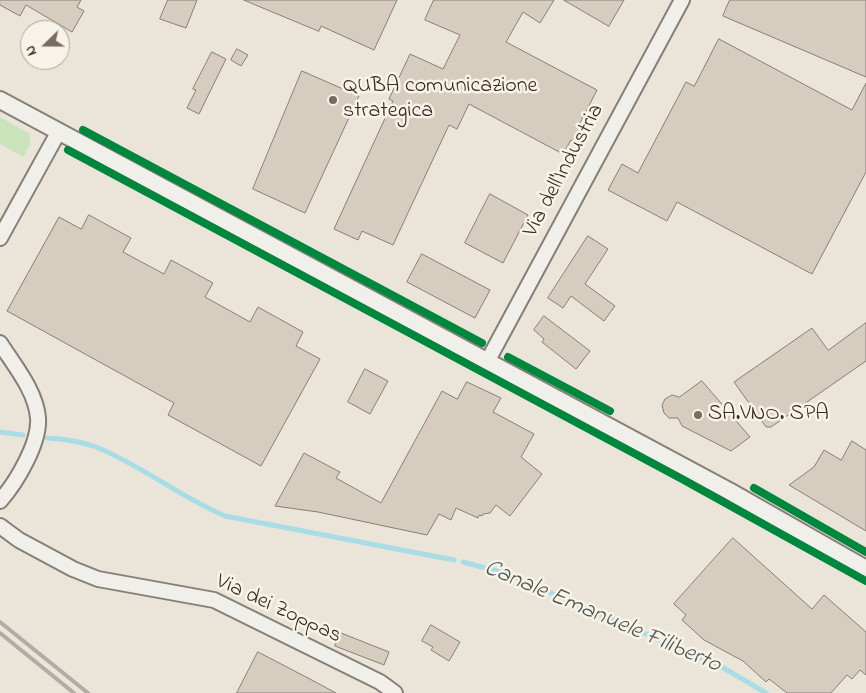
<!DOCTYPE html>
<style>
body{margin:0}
#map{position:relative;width:866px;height:693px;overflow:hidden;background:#ebe5d9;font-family:"Indie Flower",sans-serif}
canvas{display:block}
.north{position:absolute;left:20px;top:20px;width:50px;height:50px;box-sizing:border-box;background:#f7f3e8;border:1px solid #aca397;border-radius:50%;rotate:248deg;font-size:14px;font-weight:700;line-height:20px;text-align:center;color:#3b2a1e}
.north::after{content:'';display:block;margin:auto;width:18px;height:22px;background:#796b5f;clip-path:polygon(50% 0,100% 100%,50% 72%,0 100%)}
</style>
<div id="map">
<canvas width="866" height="693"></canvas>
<div class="north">N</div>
</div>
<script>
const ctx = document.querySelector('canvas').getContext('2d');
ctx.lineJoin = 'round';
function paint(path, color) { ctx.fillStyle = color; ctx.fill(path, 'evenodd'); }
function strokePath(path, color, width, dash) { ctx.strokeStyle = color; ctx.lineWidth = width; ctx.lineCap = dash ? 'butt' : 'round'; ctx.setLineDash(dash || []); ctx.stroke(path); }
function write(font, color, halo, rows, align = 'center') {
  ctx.font = font + ' "Indie Flower",sans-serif'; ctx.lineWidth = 5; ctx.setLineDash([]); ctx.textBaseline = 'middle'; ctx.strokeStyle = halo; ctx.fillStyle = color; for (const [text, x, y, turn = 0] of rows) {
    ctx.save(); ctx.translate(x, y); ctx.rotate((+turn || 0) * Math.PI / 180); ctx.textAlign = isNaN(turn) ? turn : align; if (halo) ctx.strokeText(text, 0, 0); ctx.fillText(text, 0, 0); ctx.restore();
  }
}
const green = new Path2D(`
 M0,117l30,17v11l-7,12 -23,-13z`);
const stream = new Path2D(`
 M0,432l23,3
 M47,438c16,1 33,3 49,9 45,18 84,50 129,69l229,44
 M463,562l42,11 217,94 44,26`);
const building = new Path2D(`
 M0,0h81l-4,7 7,4 -12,21 -46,-27 -6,11 -20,-11z
 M168,0h29l-11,28 -26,-9z
 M244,0h153l-23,50 -53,-24 -2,5z
 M434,0h120l-14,23 -17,-11 -17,30 91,48 -19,37 4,3 -7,13 -4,-3 -8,14 -94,-50 -12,25 -8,-4 -56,120 -31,-14 -4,9 -24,-11 59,-128 -4,-2 21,-45 33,15 17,-34 -35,-15z
 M564,0h60l-15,26z
 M730,0h136v77l-143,-61z
 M719,39l133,71 14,-27v89l-54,102 -135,-72 -10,19 -59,-31 14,-26 16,9 48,-91 8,4z
 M237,49l11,6 -7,11 -10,-6z
 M212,52l14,7 -27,55 -12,-6 9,-18 -3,-1z
 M302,71l57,25 -54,117 -52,-24z
 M490,194l38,21 -25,48 -38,-20z
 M89,215l42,23 -8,14 41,22 7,-14 42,23 -8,14 45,25 8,-15 45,25 -7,14 24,13 -59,107 -93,-51 6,-12 -167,-92 52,-94 22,12z
 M588,236l20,13 -23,35 30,22 -11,15 -33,-25 -8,12 -15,-10z
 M422,254l68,36 -15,28 -68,-36z
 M544,316l46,35 -14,18 -34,-27 2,-3 -10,-9z
 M866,323v38l-95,66h-5l-32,-45 78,-54 16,22z
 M365,369l23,12 -18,33 -22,-12z
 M702,381l48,56 -19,14 -49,-25 -4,-8h-9l-5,-5 -2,-8 3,-6 7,-4 7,2z
 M467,382l34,16 -8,14 41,22 -13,23 21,17 -32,42 -14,-11 -6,8 -7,1 -1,2 -3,-1 -1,3 -22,-10 -5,12 -12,-6 -12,21 -109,-23 -43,-6 29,-53 36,19 -4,6 45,25 61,-112 15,8z
 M852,441l14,9v81l-77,-46 25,-18 10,-17 17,10z
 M733,538l79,71 12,-14 42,37v43l-6,-5 -8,9 -5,-4 -16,18h-44l-18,-14 -3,3 -23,-21 -39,-21 -22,-20 4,-5 -12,-11z
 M431,625l29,17 -11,19 -18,-11 2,-3 -11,-6z
 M341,633l48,19 -5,13 -49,-19z
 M258,652l50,26 28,15h-99z`);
const minor = new Path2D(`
 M0,238l59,-107
 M0,343c14,22 36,48 38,75 2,25 -22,65 -38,83
 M487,362l195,-362
 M0,526l19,14 54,29 25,10 116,21 166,82 15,11`);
const tertiary = new Path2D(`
 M0,100l729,391 137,78`);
const rail = new Path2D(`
 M0,622l88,71
 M0,633l74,60`);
const cycleway = new Path2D(`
 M83,130l399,213
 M68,150l614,329 184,102
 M508,357l102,54
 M754,488l112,64`);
const markers = [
 [333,100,5,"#796b5f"],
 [698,415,5,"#796b5f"]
];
const poiNames = [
 ["QUBA comunicazione",343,87],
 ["strategica",343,112],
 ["SA.VNO. SPA",708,415]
];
const streetNames = [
 ["Via dell'Industria",565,171,-62],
 ["Via dei Zoppas",278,610,25]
];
const waterNames = [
 ["Canale Emanuele Filiberto",602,618,23]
];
paint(green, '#cbe3bb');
strokePath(stream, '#a8dde5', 5);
paint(building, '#d6cdbe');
strokePath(building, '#857f77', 1);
strokePath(minor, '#857f77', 18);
strokePath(tertiary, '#857f77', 20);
strokePath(minor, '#f1efea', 14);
strokePath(tertiary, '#f1efea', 16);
strokePath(rail, '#b0aca7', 4);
strokePath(cycleway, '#00873e', 8);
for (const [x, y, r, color] of markers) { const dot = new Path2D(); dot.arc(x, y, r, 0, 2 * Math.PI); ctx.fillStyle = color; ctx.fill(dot); strokePath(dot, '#f7f3e8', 2); }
write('22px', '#3b2a1e', '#f7f3e8', poiNames, 'left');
write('22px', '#3b2a1e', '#f7f3e8', streetNames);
write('italic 24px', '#4f5651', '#f7f3e8', waterNames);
</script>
